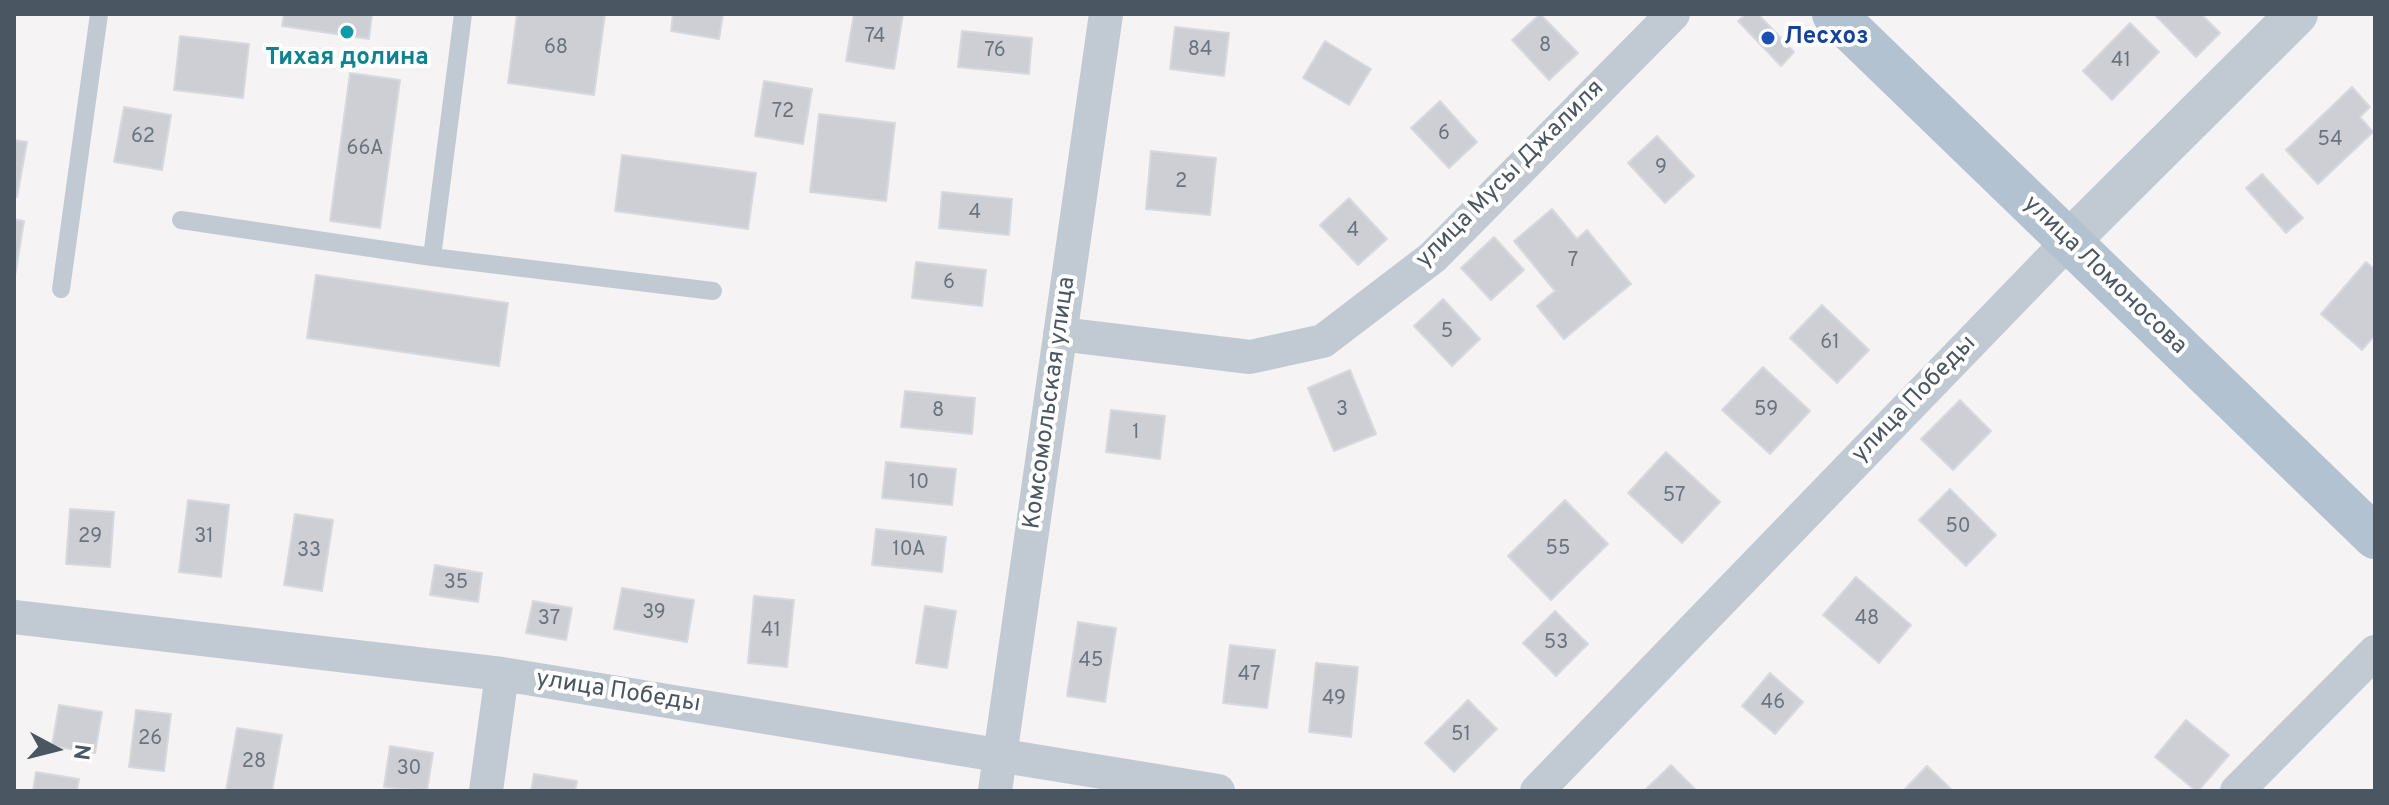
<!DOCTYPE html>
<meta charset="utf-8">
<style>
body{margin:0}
#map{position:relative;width:2389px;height:805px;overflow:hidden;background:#f5f3f3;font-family:Overpass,sans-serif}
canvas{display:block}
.frame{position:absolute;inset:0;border:16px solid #4a5661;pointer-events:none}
.north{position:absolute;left:16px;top:709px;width:80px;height:80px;-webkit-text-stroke:6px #fff;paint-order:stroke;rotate:97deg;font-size:22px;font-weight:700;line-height:32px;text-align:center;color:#4a5661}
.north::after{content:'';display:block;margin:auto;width:28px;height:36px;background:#4a5661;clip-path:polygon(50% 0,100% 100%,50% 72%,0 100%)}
</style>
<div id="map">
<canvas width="2389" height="805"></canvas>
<div class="frame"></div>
<div class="north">N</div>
</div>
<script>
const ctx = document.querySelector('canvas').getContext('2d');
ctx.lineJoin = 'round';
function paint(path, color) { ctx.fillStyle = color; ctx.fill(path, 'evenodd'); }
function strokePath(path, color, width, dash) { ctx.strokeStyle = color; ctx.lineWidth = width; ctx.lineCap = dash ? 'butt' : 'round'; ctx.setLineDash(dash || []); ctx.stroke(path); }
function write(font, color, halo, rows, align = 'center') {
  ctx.font = font + ' Overpass,sans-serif'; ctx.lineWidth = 8; ctx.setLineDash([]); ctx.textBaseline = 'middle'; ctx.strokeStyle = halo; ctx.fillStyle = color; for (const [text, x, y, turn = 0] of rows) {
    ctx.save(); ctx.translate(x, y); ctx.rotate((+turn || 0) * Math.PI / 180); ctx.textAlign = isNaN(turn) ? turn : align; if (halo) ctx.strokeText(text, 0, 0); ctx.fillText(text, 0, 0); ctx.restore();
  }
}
const building = new Path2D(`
 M284,14h88l-3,25 -87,-13z
 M517,14h88l-11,81 -86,-12z
 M673,14h50l-4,25 -48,-8z
 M854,14h49l-9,55 -48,-8z
 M1540,14l38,39 -29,27 -37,-40z
 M1746,14h12l36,38 -13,14 -43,-45z
 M2154,14h47l19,19 -24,24z
 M2130,23l29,29 -47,48 -29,-29z
 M1175,27l54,6 -5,43 -54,-7z
 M962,31l70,7 -3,36 -71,-7z
 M180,36l69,8 -6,54 -69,-8z
 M1325,41l46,28 -22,36 -46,-27z
 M350,73l50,7 -20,148 -50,-7z
 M764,81l48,8 -9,55 -48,-8z
 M2352,87l18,20 -10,10 13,15 -55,52 -32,-34z
 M1440,101l37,41 -28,26 -38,-40z
 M124,107l47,8 -9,55 -48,-8z
 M819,114l76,9 -9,78 -76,-9z
 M1657,136l37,40 -29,27 -37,-40z
 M14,140l13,2 -10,55h-3z
 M1151,151l65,7 -6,57 -64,-6z
 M622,155l134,18 -8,56 -133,-18z
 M2262,174l41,44 -17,15 -40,-45z
 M942,192l70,7 -3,36 -70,-7z
 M1349,198l38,41 -29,26 -38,-40z
 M1552,209l25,30 10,-9 44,54 -67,55 -27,-33 18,-15 -41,-50z
 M14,219l10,2 -9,55h-1z
 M1494,237l30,33 -33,30 -30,-32z
 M916,262l70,8 -4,36 -70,-8z
 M2366,262l9,8v65l-13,15 -41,-36z
 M316,275l192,28 -9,63 -192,-28z
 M1443,299l37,40 -28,27 -38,-40z
 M1822,305l47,45 -32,33 -47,-45z
 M1763,367l47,44 -40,43 -48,-44z
 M1350,370l26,64 -42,17 -26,-63z
 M905,391l70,7 -3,36 -71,-7z
 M1960,400l31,31 -38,39 -32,-31z
 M1111,410l54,6 -5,43 -54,-7z
 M1666,452l54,50 -38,41 -54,-50z
 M886,462l70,7 -4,36 -70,-7z
 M1950,489l46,46 -30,31 -47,-46z
 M188,500l41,5 -8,72 -42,-5z
 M1565,500l43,44 -57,56 -43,-44z
 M70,509l44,3 -4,55 -44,-3z
 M295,514l38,6 -11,71 -38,-6z
 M876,529l70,8 -4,35 -70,-7z
 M435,565l47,8 -4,29 -48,-7z
 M1856,577l55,48 -32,38 -56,-48z
 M622,588l72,12 -7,42 -73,-13z
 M754,596l40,4 -7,67 -39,-4z
 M533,601l39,7 -6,32 -40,-7z
 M925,606l31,5 -9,57 -31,-5z
 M1555,611l33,33 -32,32 -33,-33z
 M1078,622l38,6 -11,74 -38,-6z
 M1230,645l45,5 -8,58 -44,-5z
 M1316,663l42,4 -7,70 -42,-5z
 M1770,673l33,29 -28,32 -33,-28z
 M1468,700l29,29 -43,43 -29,-29z
 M59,705l43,7 -7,41 -43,-7z
 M136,710l35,4 -7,57 -35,-4z
 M2186,720l43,35 -31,36h-2l-41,-34z
 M237,728l45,7 -10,56h-46z
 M390,746l43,7 -6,38 -43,-4z
 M1671,765l26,26h-53z
 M1927,766l26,25h-50z
 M36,772l43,7 -2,12h-44z
 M534,774l43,7 -2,10h-44z`);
const service = new Path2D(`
 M181,220l251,37 31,-243
 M432,257l281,34
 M61,289l38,-275`);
const minor = new Path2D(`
 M1060,334l190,23 73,-16 110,-84 240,-243
 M14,617l488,57 716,117
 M486,791l16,-117
 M995,791l111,-777
 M1537,791l531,-549
 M2237,791l138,-139`);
const tertiary = new Path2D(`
 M2068,242l229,-228`);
const primary = new Path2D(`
 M1834,14l541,523`);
const markers = [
 [347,32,8,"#0f9aa8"],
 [1768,38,8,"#1a4fb4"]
];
const numberNames = [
 ["74",875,38],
 ["8",1545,47],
 ["68",556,49],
 ["84",1200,51],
 ["76",995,52],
 ["41",2121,62],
 ["72",783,113],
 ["6",1444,135],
 ["62",143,138],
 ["54",2330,141],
 ["66А",365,150],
 ["9",1661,169],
 ["2",1181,183],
 ["4",975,214],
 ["4",1353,232],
 ["7",1573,262],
 ["6",949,284],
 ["5",1447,333],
 ["61",1830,344],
 ["3",1342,411],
 ["59",1766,411],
 ["8",938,412],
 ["1",1136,434],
 ["10",919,484],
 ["57",1674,497],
 ["50",1958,528],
 ["29",90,538],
 ["31",204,538],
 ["55",1558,550],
 ["10А",909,551],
 ["33",309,552],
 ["35",456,584],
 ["39",654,614],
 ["37",549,620],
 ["48",1867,620],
 ["41",771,632],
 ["53",1556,644],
 ["45",1091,662],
 ["47",1249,676],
 ["49",1334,700],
 ["46",1773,704],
 ["51",1461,736],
 ["26",150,740],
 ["28",254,763],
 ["30",409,770]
];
const transitNames = [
 ["Лесхоз",1784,38]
];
const cultureNames = [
 ["Тихая долина",347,59]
];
const streetNames = [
 ["улица Мусы Джалиля",1511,175,-45],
 ["улица Ломоносова",2104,276,44],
 ["улица Победы",1915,400,-46],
 ["Комсомольская улица",1051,403,-82],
 ["улица Победы",618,693,9]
];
paint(building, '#cdcfd5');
strokePath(building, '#d7d9de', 2);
strokePath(service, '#c1cad2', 18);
strokePath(minor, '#c1cad2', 34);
strokePath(tertiary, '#c1cad2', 42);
strokePath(primary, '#b3c2d1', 44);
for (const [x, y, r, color] of markers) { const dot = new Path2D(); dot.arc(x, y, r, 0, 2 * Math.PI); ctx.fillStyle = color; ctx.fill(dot); strokePath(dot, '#fff', 3); }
write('20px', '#6b747e', null, numberNames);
write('bold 24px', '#164399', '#fff', transitNames, 'left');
write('bold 24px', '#0d838f', '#fff', cultureNames);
write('24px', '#4a5661', '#fff', streetNames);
</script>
